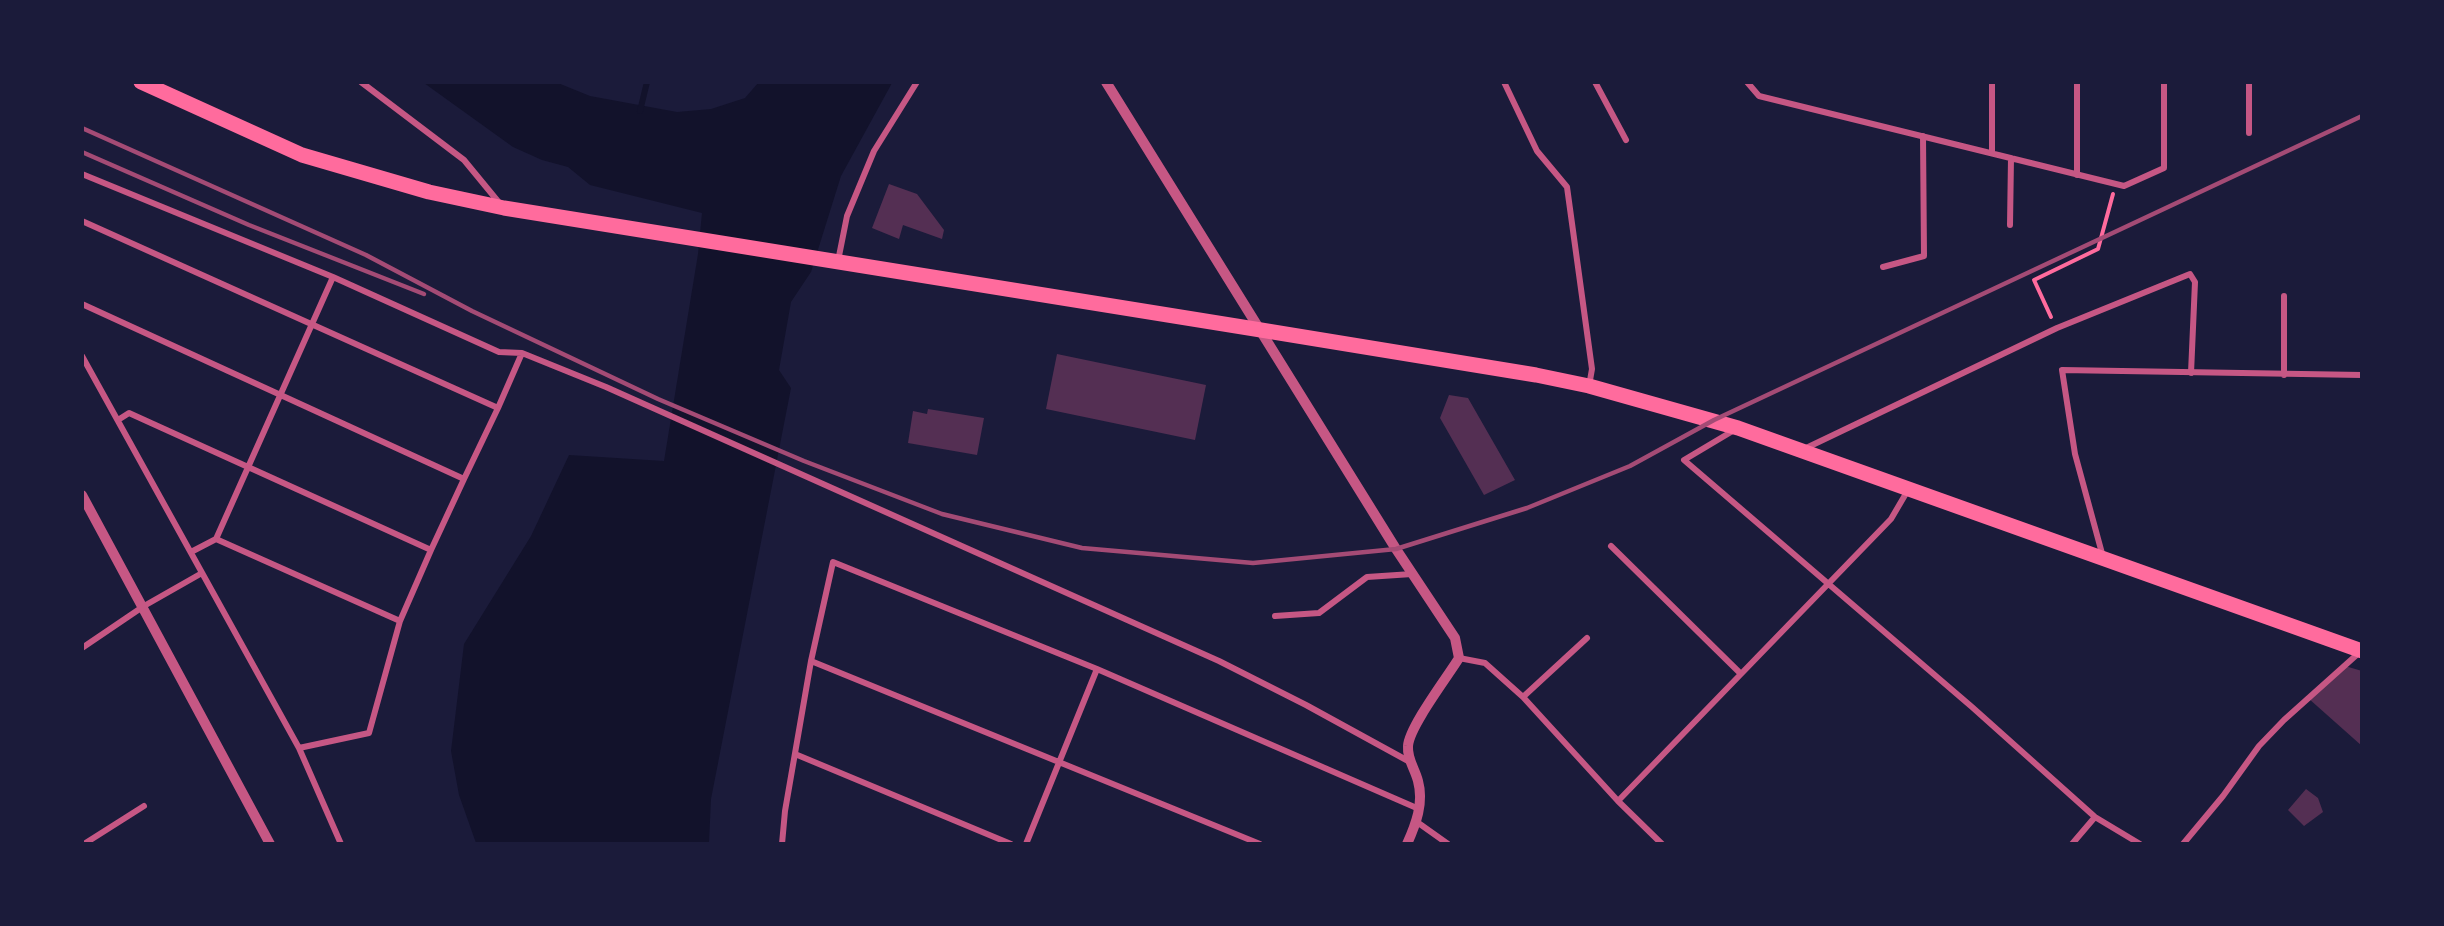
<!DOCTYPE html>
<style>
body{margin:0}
#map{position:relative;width:2444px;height:926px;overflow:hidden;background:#1b1b3a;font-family:Commissioner,sans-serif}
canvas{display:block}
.frame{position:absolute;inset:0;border:84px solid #1b1b3a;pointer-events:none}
</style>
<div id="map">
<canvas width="2444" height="926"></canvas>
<div class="frame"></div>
</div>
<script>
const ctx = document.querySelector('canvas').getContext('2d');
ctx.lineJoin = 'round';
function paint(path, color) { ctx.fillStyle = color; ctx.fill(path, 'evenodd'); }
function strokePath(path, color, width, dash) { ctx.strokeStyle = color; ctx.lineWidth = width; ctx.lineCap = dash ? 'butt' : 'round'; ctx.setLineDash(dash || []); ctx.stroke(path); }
const water = new Path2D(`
 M424,83h134l32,13 87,16 34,-3 34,-11 13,-15h134l-51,93 -30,96 -20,30 -12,68 12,18 -80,411 -2,44h-233l-17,-48 -8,-44 13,-107 67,-108 38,-81 95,6 34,-207 4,-41 -112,-28 -22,-18 -26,-7 -29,-13z`);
const stream = new Path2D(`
 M640,111l7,-29`);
const building = new Path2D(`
 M889,184l28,10 27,36 -2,9 -39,-14 -4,14 -27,-11z
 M1057,354l149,31 -11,55 -149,-31z
 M1449,395l19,3 47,82 -31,15 -44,-77z
 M928,409l56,9 -7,37 -69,-12 5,-32 14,3z
 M2345,666l17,5v75l-54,-48z
 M2306,789l12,9 5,14 -19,14 -16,-16z`);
const path = new Path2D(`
 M2051,317l-17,-37 64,-31 15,-55`);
const minor = new Path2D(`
 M361,82l103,78 37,45
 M1504,82l33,69 30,36 25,182 -3,17
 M1595,82l31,58
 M1747,82l12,14 365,90 40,-18v-86
 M2077,82v93
 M2249,82v51
 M1992,153v-71
 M82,174l251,103 166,75 23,1 84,34 613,274 87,44 104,57
 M82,221l416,187 24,-55
 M2010,225l1,-67
 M838,261l9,-45 27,-65 43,-69
 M1883,267l41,-11 -1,-120
 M2284,296v79
 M82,304l382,175 34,-71
 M82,356l217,392
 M118,420l11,-7 302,137 33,-71
 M1736,429l-52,31 288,247 123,110 45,27
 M1804,449l253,-121 133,-54 5,8 -4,91
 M216,539l184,82
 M1611,546l130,128
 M191,552l25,-13 117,-262
 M2103,557l-28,-103 -13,-84 300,5
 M1275,616l44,-3 48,-36 45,-3
 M82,648l62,-42 58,-33
 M1459,658l26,5 38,34 95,104 44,43
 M1097,669l-264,-107 -22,99 449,183
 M1523,697l64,-59
 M795,754l216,90
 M1618,801l273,-282 17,-29
 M1417,822l31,22
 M84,844l60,-38
 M341,844l-42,-96 70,-15 31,-112 31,-71
 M782,844l3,-33 26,-150
 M1026,844l71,-175 322,140
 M2072,844l23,-27
 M2183,844l40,-48 36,-50 25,-26 77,-69`);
const tertiary = new Path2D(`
 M1106,82l290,467 59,89 4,20c-11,18 -50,69 -51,88 -1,13 7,23 10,35 6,22 -2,43 -11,63
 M82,495l188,349`);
const primary = new Path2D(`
 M141,82l161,73 127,37 75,16 757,122 275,45 53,11 149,42 624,223`);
const rail = new Path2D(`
 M82,128l284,127 106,56 186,88 146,62 138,53 140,34 171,15 143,-14 131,-41 103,-42 84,-46 648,-304
 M82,152l167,73 175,69`);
paint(water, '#12122b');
strokePath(stream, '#12122b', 6);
paint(building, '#542f53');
strokePath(path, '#ff6b9d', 4);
strokePath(minor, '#c65784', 6);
strokePath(tertiary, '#c65784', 10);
strokePath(primary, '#ff6b9d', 15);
strokePath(rail, '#a44b75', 4.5);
</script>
